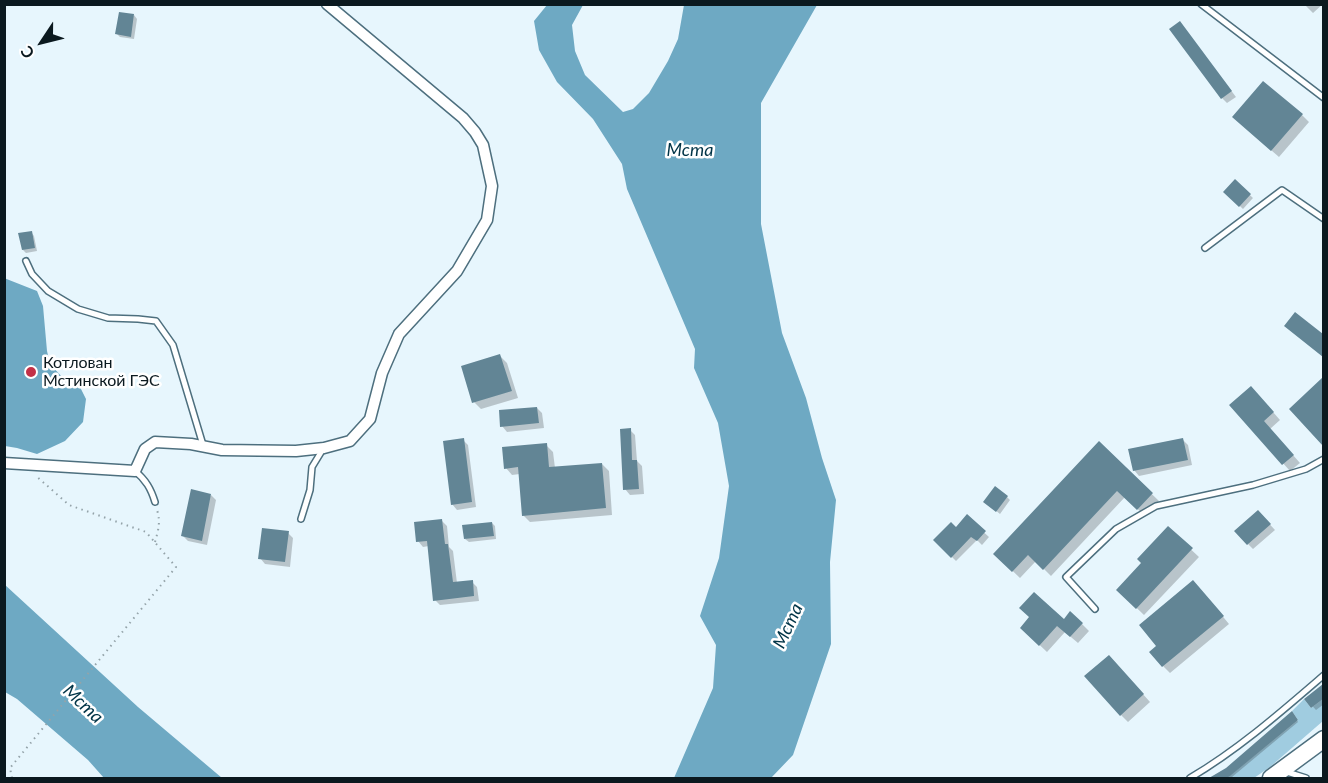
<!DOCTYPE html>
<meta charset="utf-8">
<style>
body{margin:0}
#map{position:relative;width:1328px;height:783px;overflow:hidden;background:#e7f6fd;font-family:Lato,sans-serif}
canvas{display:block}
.frame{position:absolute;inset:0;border:6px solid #0b191f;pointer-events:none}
.north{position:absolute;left:12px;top:12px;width:60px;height:60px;-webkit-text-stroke:4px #fff;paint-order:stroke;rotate:235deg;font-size:16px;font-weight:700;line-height:24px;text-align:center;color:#0b191f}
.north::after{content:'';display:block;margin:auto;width:21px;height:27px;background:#0b191f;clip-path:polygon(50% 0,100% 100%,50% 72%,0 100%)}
</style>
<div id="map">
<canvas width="1328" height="783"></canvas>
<div class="frame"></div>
<div class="north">С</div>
</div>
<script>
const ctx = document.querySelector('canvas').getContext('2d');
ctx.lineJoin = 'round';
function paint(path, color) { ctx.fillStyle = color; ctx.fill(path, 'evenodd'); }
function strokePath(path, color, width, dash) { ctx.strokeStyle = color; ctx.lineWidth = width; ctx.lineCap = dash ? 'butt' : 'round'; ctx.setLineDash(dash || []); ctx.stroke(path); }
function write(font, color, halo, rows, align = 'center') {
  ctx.font = font + ' Lato,sans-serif'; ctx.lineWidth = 5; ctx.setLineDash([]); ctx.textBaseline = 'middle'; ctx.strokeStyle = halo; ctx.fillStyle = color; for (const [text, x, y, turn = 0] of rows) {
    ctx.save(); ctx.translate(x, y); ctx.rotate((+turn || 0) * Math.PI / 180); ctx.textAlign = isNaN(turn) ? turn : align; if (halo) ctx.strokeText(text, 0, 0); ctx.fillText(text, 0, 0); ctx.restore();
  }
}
const green = new Path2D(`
 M1304,699l7,9 12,-9v22l-53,46 -16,11h-27l71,-58 -6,-9z`);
const water = new Path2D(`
 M547,5h36l-11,20 3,26 10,24 38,37 10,-3 16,-16 19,-32 10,-22 6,-34h133l-56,98v121l21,109 24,65 16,60 14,42 -6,62 1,82 -38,111 -22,23h-97l39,-90 3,-43 -16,-29 19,-58 10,-72 -11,-63 -24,-55 1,-19 -68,-160 -5,-25 -29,-45 -36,-37 -18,-32 -5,-29z
 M4,278l33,13 6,15 4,45 3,13 14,15 16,8 6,12 -3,23 -18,19 -28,13 -20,-6 -12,-2z
 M4,584l134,123 84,71h-118l-16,-18 -71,-61 -12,-7z`);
const shadow = new Path2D(`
 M1304,4h19l-10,9z
 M134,15l3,4 -3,20 -14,-2 -3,-3z
 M1180,23l56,74 -9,6 -5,-5z
 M1302,115l7,7 -30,35 -38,-33z
 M1235,181l18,17 -10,11 -18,-17z
 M31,232l3,4 3,15 -11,2 -3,-3z
 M500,356l7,7 11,35 -37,11 -7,-7z
 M1324,379v64l-33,-34z
 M1258,395l22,25 -10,9 30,34 -10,8 -59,-66z
 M537,408l5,5 2,15 -37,4 -5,-6z
 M630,430l5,5 2,26 5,5 2,28 -14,1 -5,-6z
 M463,440l5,5 8,62 -19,3 -5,-6z
 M1183,440l5,5 4,20 -53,11 -5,-6z
 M1099,443l60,58 -14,15 -20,-19 -74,79 -15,-15 -16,17 -25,-24z
 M546,445l7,7 2,16 47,-4 7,7 3,44 -82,7 -7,-7 -3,-41 -8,1 -6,-7z
 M211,495l5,5 -9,45 -19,-4 -5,-5z
 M1007,497l3,3 -10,14 -11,-9z
 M967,517l22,20 -7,8 -5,-5 -21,21 -21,-21 21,-11z
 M1263,517l12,13 -22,19 -5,-5z
 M442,521l5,5 2,21 4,4 4,32 15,-1 5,5 2,14 -39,4 -5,-5 -6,-54 -6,1 -5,-6z
 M492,523l3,3 1,13 -27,3 -4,-3z
 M1168,528l31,29 -55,58 -26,-25 25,-27z
 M288,533l5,5 -3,29 -25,-3 -5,-6z
 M1200,589l29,35 -59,49 -7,-7 -5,-20z
 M1064,621l18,3 7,7 -11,12 -13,-11 -18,20 -18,-17z
 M1116,664l34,38 -22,20 -7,-7z
 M1324,686v18l-8,6 -10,-11z
 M1292,713l6,9 -66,55 -3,1h-17l15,-9z`);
const building = new Path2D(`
 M119,12l15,2 -3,23 -16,-3z
 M1180,21l52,70 -11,8 -52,-70z
 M1263,81l40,33 -32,37 -39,-34z
 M1235,179l16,15 -12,13 -16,-15z
 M32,231l3,17 -13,2 -4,-17z
 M1295,312l28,22v23l-39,-31z
 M500,354l12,37 -40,12 -11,-37z
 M1323,377v69l-34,-37z
 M1251,386l23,26 -10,9 30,34 -12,10 -53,-60z
 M537,407l2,16 -39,4 -1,-17z
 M631,428l1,32h5l2,29 -16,1 -3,-61z
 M464,438l8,64 -21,3 -8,-64z
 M1183,438l5,22 -55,11 -5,-22z
 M1099,441l54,52 -16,17 -20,-19 -74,79 -15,-15 -16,17 -19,-18z
 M547,443l2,24 53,-4 4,45 -84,8 -4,-49 -14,2 -2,-22z
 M995,486l13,10 -12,16 -13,-10z
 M191,489l20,5 -9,47 -21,-5z
 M1258,510l13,14 -24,21 -13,-14z
 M967,514l19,17 -9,10 -6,-4 -20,21 -18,-18 18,-18 5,5z
 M442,519l3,25h3l5,38 20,-2 1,16 -41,5 -6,-60 -11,1 -2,-20z
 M492,522l2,14 -30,3 -2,-14z
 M1168,526l25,22 -57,61 -20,-19 25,-27 -4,-4z
 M262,528l27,3 -4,31 -27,-3z
 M1193,580l31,36 -62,51 -13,-15 7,-6 -17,-21z
 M1034,592l30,27 6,-8 13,12 -13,14 -13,-11 -18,20 -19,-18 9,-11 -10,-9z
 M1109,655l35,39 -24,22 -36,-40z
 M1323,684v15l-12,9 -7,-9z
 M1292,711l6,9 -68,56 -3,2h-18l17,-10z`);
const path = new Path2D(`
 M155,542c3,-11 6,-20 2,-32
 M12,778l-2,-10 166,-201 -30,-35 -77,-27 -34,-30`);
const lane = new Path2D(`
 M1201,4l123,94
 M1205,248l77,-58 42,29
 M26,261l6,13 16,17 30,18 30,9 30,1 18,2 17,24 30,100
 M135,471c11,9 16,18 20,31
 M301,519l9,-29 2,-23 11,-18
 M1095,609l-29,-32 50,-48 40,-23 97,-21 53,-16 18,-10
 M1287,772l19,6
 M1190,778c49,-29 91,-66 134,-103`);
const street = new Path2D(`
 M4,463l131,8 10,-22 10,-7 36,2 31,6 74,1 28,-3 26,-7 20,-22 12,-46 17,-39 58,-63 30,-51 5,-34 -9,-41 -8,-13 -12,-14 -136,-114`);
const primary = new Path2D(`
 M1271,778l53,-39`);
const markers = [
 [31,372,6,"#c23147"]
];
const poiNames = [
 ["Котлован",43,363],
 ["Мстинской ГЭС",43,381]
];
const waterNames = [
 ["Мста",690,150],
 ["Мста",788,626,-65],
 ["Мста",83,704,43]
];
paint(green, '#a0cce0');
paint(water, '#6ea9c3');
paint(shadow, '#0003');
paint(building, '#628595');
strokePath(lane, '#4d6f7e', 8);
strokePath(street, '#4d6f7e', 13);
strokePath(primary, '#4d6f7e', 19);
strokePath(path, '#94a3a9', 2, [1.5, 4.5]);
strokePath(lane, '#fff', 5);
strokePath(street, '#fff', 10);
strokePath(primary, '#fff', 16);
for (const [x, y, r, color] of markers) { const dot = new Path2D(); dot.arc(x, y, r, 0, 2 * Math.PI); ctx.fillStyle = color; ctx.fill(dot); strokePath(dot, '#fff', 2); }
write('16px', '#0b191f', '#fff', poiNames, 'left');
write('italic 18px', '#003447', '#fff', waterNames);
</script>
